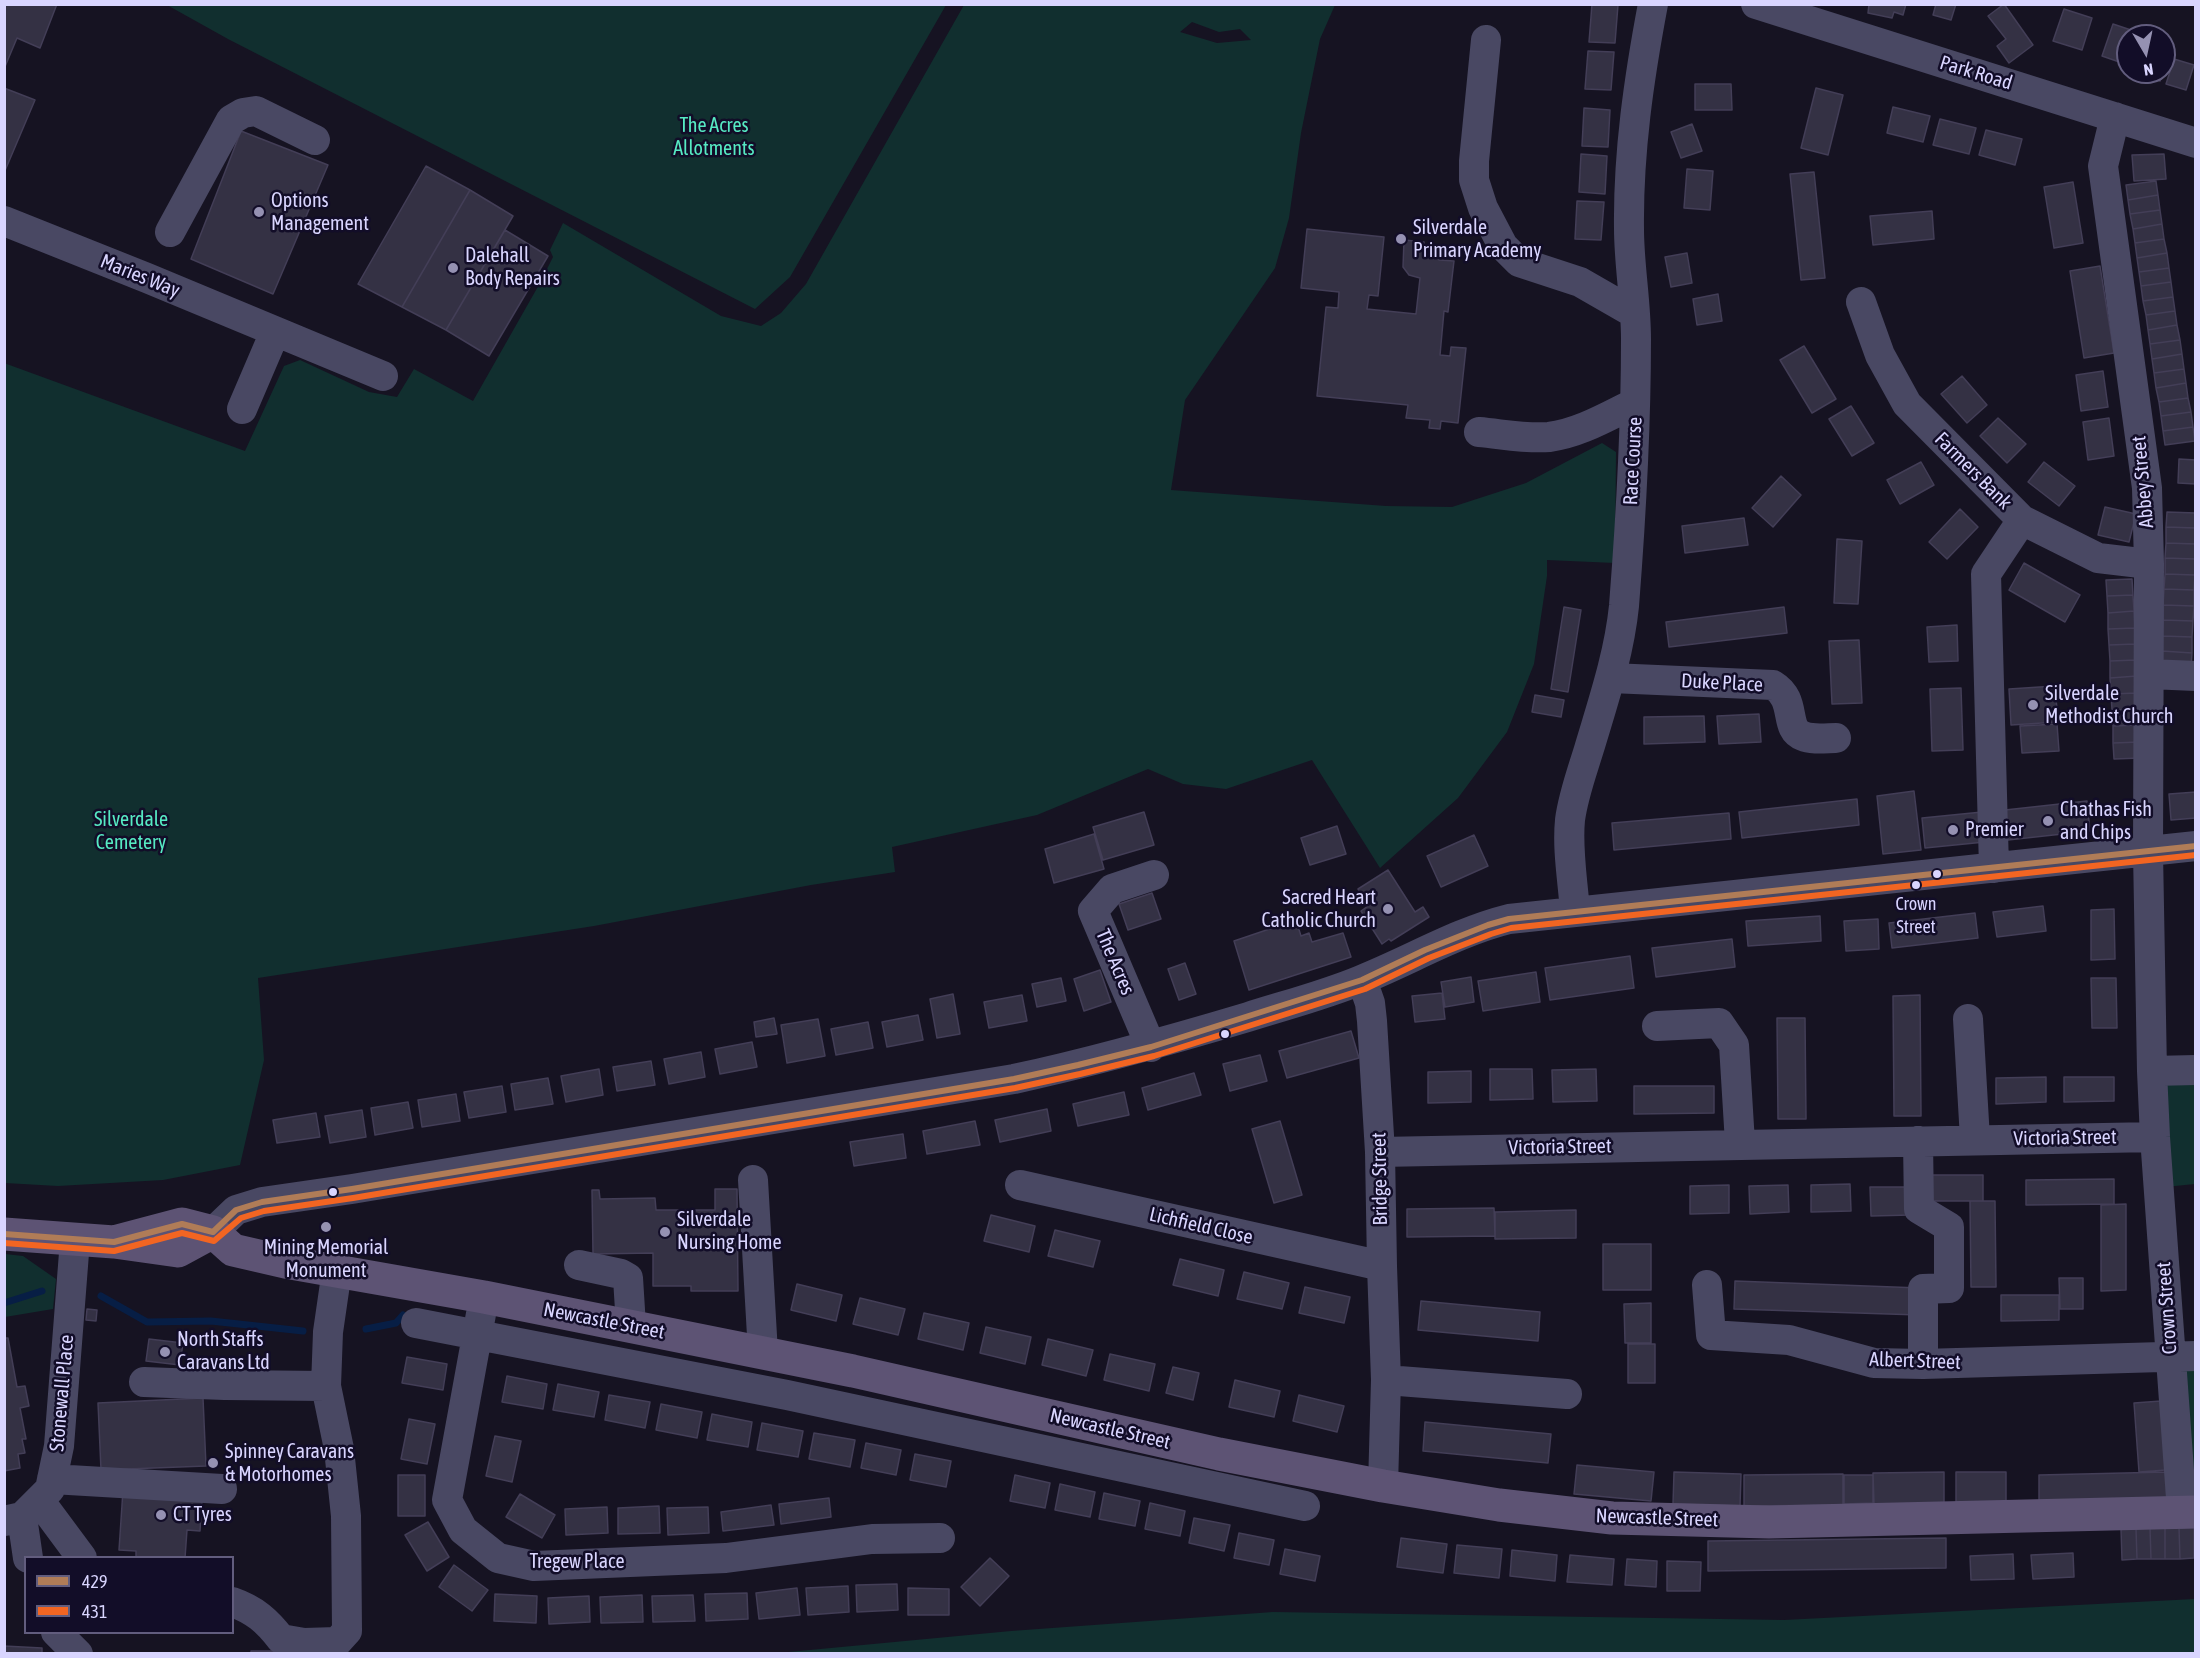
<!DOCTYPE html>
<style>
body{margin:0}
#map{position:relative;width:2200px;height:1658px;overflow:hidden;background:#161322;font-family:"Asap Condensed",sans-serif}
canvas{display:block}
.frame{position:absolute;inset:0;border:6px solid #d9d5ff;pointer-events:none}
.legend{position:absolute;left:24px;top:1556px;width:210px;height:78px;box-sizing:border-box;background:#120d28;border:2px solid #625d7e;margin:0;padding:8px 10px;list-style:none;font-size:18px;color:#d9d5ff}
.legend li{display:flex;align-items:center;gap:12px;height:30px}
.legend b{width:30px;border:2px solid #625d7e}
.north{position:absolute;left:2116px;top:24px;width:60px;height:60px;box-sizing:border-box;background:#120d28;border:2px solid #625d7e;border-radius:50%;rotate:171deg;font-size:16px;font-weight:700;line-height:24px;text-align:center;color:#d9d5ff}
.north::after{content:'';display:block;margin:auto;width:21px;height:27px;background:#9591b2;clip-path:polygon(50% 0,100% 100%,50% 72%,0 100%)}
</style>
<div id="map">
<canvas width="2200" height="1658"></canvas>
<div class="frame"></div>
<ul class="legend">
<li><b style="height:8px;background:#b07c57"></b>429</li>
<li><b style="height:8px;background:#f26522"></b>431</li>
</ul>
<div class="north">N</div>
</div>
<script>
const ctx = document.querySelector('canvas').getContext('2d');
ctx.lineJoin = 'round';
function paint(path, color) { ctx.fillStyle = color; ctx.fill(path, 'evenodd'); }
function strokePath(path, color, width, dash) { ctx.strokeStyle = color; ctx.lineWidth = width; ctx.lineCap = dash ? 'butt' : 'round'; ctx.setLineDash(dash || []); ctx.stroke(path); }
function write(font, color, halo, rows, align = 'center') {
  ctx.font = font + ' "Asap Condensed",sans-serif'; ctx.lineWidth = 5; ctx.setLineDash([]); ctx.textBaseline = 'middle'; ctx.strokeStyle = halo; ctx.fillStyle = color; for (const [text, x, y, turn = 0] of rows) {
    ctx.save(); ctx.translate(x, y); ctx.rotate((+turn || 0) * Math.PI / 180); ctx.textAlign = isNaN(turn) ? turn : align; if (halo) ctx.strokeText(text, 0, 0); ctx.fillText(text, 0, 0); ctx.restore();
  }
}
const green = new Path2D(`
 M167,5l779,-1v1l-156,272 -35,32 -527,-270z
 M964,5h371l-15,34 -19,94 -12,85 -14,50 -90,132 -14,90 215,16 66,1 74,-24 76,-40 14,9 -1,111 -68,-3v16l-13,88 -27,68 -49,66 -78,70 -68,-108 -86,29 -43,-5 -35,-15 -111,46 -145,32 3,25 -84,13 -217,41 -336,52 6,82 -24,105 -77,15 -105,6 -53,-3 -1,-820 241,88 39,-85 16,-6 69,32 28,5 17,-28 59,32 67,-118 13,-26 -3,-7 13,-27 158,93 40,10 20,-13 25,-29zM1192,22l27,10 21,-3 11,11 -34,3 -37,-11z
 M2195,1081v103l-30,3 -4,-105z
 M5,1254l18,2 33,23 -3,30 -48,8z
 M2181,1364h14v140z
 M2195,1599v55l-1417,-1 233,-22 262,-19 511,8z`);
const stream = new Path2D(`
 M101,1296l46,26 64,-1 92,10
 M4,1303l38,-12
 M366,1329l30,-6 7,-8`);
const building = new Path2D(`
 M4,4h53l-17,44 -23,-10 -13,31z
 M1592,4l26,1 -3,38 -26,-1z
 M1869,4h37l-3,11 -9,-3 -2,6 -24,-5z
 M1936,4h20l-5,16 -18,-5z
 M2004,4l29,41 -24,18 -12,-17 9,-7 -18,-23z
 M2064,9l28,9 -10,32 -29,-9z
 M2113,24l30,10 -1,2h-14v29l-26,-9z
 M2164,46l5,1 -5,21z
 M1588,51l26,1 -3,38 -26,-1z
 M2174,59l20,6 -8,25 -20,-6z
 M2140,72h23l-3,9 -21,-5z
 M1695,84h36l1,26h-37z
 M4,88l31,12 -31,73z
 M1816,88l27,7 -15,60 -27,-7z
 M1893,107l37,9 -7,26 -36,-9z
 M1584,108l26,2 -2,37 -26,-1z
 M1940,119l36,9 -7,26 -36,-9z
 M1692,124l10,27 -21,7 -10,-26z
 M1986,130l36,9 -7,26 -36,-10z
 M241,131l87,34 -55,129 -82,-35z
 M1581,154l26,2 -2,38 -26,-2z
 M2164,154l2,25 -32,2 -2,-26z
 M426,166l44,24 -68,117 -44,-23z
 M1687,169l26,2 -3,39 -26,-2z
 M1814,172l11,106 -24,2 -11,-106z
 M2156,181l2,14 -30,5 -2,-15z
 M2073,182l10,61 -29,5 -10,-61z
 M470,190l43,26 -67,114 -44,-23z
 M2158,195l2,15 -30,4 -2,-14z
 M1577,201l27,1 -3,38 -26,-1z
 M2160,210l2,14 -29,5 -3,-15z
 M1932,211l2,28 -61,6 -3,-29z
 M2162,224l2,15 -29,4 -2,-14z
 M1307,229l77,8 -6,59 -9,-1 -2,14 49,5 4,-36 -11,-3 -6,-8 1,-27 20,2 -1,10 16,1v7l15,1 -6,51 -4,-1 -4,44 10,1 1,-9 15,1 -8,75 -17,-2 -1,8 -11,-1 1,-8 -24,-2 2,-13 -91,-9 9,-89 12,1 1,-16 -38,-4z
 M505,230l43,26 -59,100 -43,-26z
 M2164,239l3,14 -30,5 -2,-15z
 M1687,253l5,30 -21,4 -6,-30z
 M2167,253l2,15 -30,4 -2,-14z
 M2100,266l14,87 -30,5 -14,-87z
 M2169,268l2,14 -30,4 -2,-14z
 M2171,282l2,15 -30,4 -2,-15z
 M1718,294l4,27 -25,4 -4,-26z
 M2173,297l2,14 -29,4 -3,-14z
 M2175,311l2,14 -29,5 -2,-15z
 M2177,325l3,15 -30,4 -2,-14z
 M2180,340l2,14 -30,5 -2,-15z
 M1804,346l32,53 -24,14 -32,-53z
 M2182,354l2,15 -30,4 -2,-14z
 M2184,369l2,14 -30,5 -2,-15z
 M2103,371l5,36 -27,4 -5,-36z
 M1962,376l25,29 -20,18 -26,-29z
 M2186,383l2,15 -29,4 -3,-14z
 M2188,398l3,14 -30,4 -2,-14z
 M1851,406l23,37 -22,13 -23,-37z
 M2191,412l2,15 -30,4 -2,-15z
 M1998,418l28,26 -19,19 -27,-27z
 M2109,418l5,38 -26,4 -5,-38z
 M2193,427l2,14 -30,4 -2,-14z
 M2179,459l17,1v24l-18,-1z
 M1921,462l13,23 -34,19 -13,-24z
 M2044,462l31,24 -16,20 -31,-24z
 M1781,476l20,19 -28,32 -21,-19z
 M2105,507l31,7 -7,28 -31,-7z
 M1960,509l18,18 -31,32 -18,-17z
 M2167,512l29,1v15l-30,-1z
 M1744,518l4,27 -63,8 -3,-27z
 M2166,527l30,1v16l-30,-1z
 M1837,539l25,2 -4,63 -24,-1z
 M2166,543l30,1 -1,15 -30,-1z
 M2165,558l30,1v16l-30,-1z
 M2024,563l56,32 -15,27 -56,-32z
 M2165,574l30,1 -1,15 -30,-1z
 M2132,579l1,16 -26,1 -1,-16z
 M2164,589l30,1v16l-31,-1z
 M2133,595l1,16 -26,2 -1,-17z
 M2163,605l31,1 -1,15 -30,-1z
 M1564,607l17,3 -13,82 -17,-3z
 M1784,607l3,26 -118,14 -3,-25z
 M2134,611l1,17 -27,1v-16z
 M2163,620l30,1 -1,16 -30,-1z
 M1957,625l1,36 -29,1 -2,-35z
 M2135,628v16l-26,1 -1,-16z
 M2162,636l30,1v16l-30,-2z
 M1859,640l3,63 -30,1 -3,-63z
 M2135,644l1,16 -26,1 -1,-16z
 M2162,651l30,2 -1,15 -30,-1z
 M2136,660l1,16 -27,2v-17z
 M2137,676v17l-26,1 -1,-16z
 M2055,686l3,36 -47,3 -2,-36z
 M1961,688l2,62 -31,1 -2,-62z
 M2137,693l1,16 -26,1 -1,-16z
 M1535,695l29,5 -3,17 -29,-5z
 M2138,709l1,16 -26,1 -1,-16z
 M1759,714l2,28 -42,2 -2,-28z
 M1704,716l1,26 -61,2v-27z
 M2057,724l2,27 -37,2 -2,-27z
 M2139,725l1,17 -27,1v-17z
 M2140,742l1,16 -27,1 -1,-16z
 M1914,791l7,59 -38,4 -6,-58z
 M2196,792v26l-25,2 -2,-26z
 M1857,799l2,26 -117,13 -3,-26z
 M2087,801l3,30 -82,9 -3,-30z
 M1144,812l10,33 -51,15 -10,-33z
 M1982,812l3,30 -60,6 -3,-30z
 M1729,813l2,26 -117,11 -2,-27z
 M1337,826l9,28 -36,11 -9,-27z
 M1094,834l10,35 -50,14 -9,-34z
 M1474,835l14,31 -47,21 -14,-31z
 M1388,870l27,42 8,-5 6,10 -38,24 -2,-2 -7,5 -21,-33 7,-5 -10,-17z
 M1152,893l9,26 -33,11 -9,-26z
 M2043,906l3,25 -49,6 -4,-25z
 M2114,909l1,50 -24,1v-50z
 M1975,913l3,25 -86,10 -3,-25z
 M1820,916l1,25 -73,5 -2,-25z
 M1878,919l1,30 -33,2 -2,-30z
 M1296,920l5,16 8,-3 3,9 31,-9 8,24 -102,33 -15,-49z
 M1732,939l3,28 -79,10 -4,-29z
 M1630,956l4,32 -84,12 -5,-32z
 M1185,963l11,31 -17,6 -11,-31z
 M1100,970l11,32 -27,9 -10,-32z
 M1536,972l4,30 -57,9 -5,-30z
 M1471,977l3,25 -29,5 -4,-25z
 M1061,978l5,23 -29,6 -5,-23z
 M2091,978h25l1,50h-25z
 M1442,993l3,26 -30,3 -3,-26z
 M953,994l7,40 -23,4 -7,-39z
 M1022,995l5,26 -38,7 -5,-26z
 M1920,995l1,121h-27l-1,-120z
 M918,1015l5,25 -36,7 -5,-25z
 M774,1018l3,16 -21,3 -2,-15z
 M1777,1018h28l1,101h-28z
 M818,1019l7,37 -38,7 -6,-38z
 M868,1022l5,26 -37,7 -5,-26z
 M1351,1031l8,27 -72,20 -8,-27z
 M752,1042l5,25 -37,7 -5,-25z
 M701,1052l4,25 -36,7 -5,-25z
 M1260,1055l7,26 -37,10 -7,-27z
 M651,1061l4,24 -38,6 -4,-24z
 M599,1069l4,26 -37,7 -5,-26z
 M1490,1069h42l1,30 -43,1z
 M1596,1069l1,32 -44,1 -1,-32z
 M1471,1071v31l-43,1v-31z
 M1194,1073l7,22 -53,15 -6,-22z
 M2046,1077v25l-50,2v-26z
 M2064,1077h50v24l-50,1z
 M548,1078l5,26 -38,6 -4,-26z
 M502,1086l4,26 -37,6 -5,-26z
 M1634,1086h80v27l-80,1z
 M1124,1092l5,23 -51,11 -5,-22z
 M456,1094l4,27 -38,6 -4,-27z
 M408,1102l5,26 -38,7 -4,-27z
 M1047,1109l4,22 -51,11 -5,-22z
 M362,1110l4,27 -36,6 -5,-27z
 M316,1113l4,24 -43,6 -4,-23z
 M975,1121l5,24 -53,9 -4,-23z
 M1280,1121l22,74 -28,8 -22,-74z
 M903,1134l3,24 -52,8 -4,-24z
 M1925,1175h58v26h-58z
 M2114,1179v25l-88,1v-25z
 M1850,1184l1,27 -40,1v-27z
 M1729,1185v28l-39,1v-28z
 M1788,1185l1,27 -39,2 -1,-28z
 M1870,1187h41v28l-40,1z
 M715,1189h22l1,102h-47v-5h-38v-33l-60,1 -1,-64h7l1,9 55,-1 1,12h59z
 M1970,1201h25l1,86h-25z
 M2126,1204v86l-25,1v-86z
 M1494,1208l1,28 -88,1v-28z
 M1576,1210v28l-81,1v-27z
 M991,1215l44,11 -6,26 -45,-11z
 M1055,1230l45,11 -7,26 -45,-11z
 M1603,1244h48v46h-48z
 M1180,1259l44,11 -6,26 -45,-11z
 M1244,1272l45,11 -7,26 -45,-10z
 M2059,1278h24v31h-23z
 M1735,1281l185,7 -1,27 -185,-6z
 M797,1284l45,11 -6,26 -45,-11z
 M1305,1287l45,10 -6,26 -45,-10z
 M2001,1295h58v25l-58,1z
 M860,1298l45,11 -7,26 -45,-11z
 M1421,1301l119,11 -2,29 -120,-11z
 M1651,1303v40h-26l-1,-39z
 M87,1309l10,1 -1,11 -10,-1z
 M924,1313l45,10 -6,27 -45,-11z
 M986,1327l45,10 -6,27 -45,-11z
 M4,1338h4l9,49 8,-1 4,20 -9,2 6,31h-4l3,14 -7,1 2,14 -16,3z
 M149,1339l34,4 -3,22 -34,-4z
 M1048,1339l45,11 -7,26 -44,-11z
 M1628,1344h27v39h-27z
 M1110,1354l45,10 -6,27 -45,-11z
 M407,1357l40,7 -4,26 -41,-7z
 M1173,1367l26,6 -6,27 -27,-7z
 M507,1376l40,8 -4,25 -41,-7z
 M1235,1380l45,11 -6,26 -45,-10z
 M558,1384l41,8 -5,25 -41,-7z
 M609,1395l41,7 -5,26 -40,-8z
 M1299,1395l45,11 -7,26 -44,-11z
 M203,1398l3,68 -105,4 -3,-67z
 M2161,1401l5,69 -27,2 -5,-69z
 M661,1404l41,8 -5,26 -41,-8z
 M712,1414l40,8 -4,25 -41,-7z
 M409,1419l26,5 -8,40 -26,-5z
 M1425,1422l126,12 -3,29 -125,-12z
 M762,1423l41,8 -5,26 -41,-7z
 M814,1433l41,7 -5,27 -41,-8z
 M495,1436l26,5 -9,41 -26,-6z
 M866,1443l35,7 -5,25 -35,-7z
 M915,1454l36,7 -5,26 -36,-7z
 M1577,1465l77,7 -3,29 -77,-7z
 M1674,1472l67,2 -1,32 -67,-2z
 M1944,1472v32h-70l-1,-31z
 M1956,1472h50v30h-50z
 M2167,1472l1,27 -129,3v-27z
 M1843,1474v31l-99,1v-31z
 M398,1475h27v41h-27z
 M1015,1475l35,8 -5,25 -35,-7z
 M1844,1475h29v28l-29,1z
 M1060,1484l35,8 -5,25 -35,-7z
 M123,1490l79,9 -2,32 -13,-1 -2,28 -49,-1v-6l-17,-1z
 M1104,1493l36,8 -5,25 -36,-7z
 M520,1494l35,21 -13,23 -36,-21z
 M829,1498l2,19 -50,7 -2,-20z
 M1150,1503l35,8 -5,25 -35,-7z
 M771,1505l3,20 -51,6 -2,-19z
 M659,1506l1,27 -42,1v-26z
 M607,1507l1,26 -42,2 -1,-26z
 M708,1507l1,26 -41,2 -1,-27z
 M1194,1518l36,7 -6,26 -35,-8z
 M428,1522l21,35 -22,14 -22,-36z
 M2194,1527h2v31h-2z
 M2194,1527v31l-14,1 -1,-31z
 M2150,1528l1,31h-14l-1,-30z
 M2150,1528h15v31h-14z
 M2165,1528h14l1,31h-15z
 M2121,1529h15l1,30 -15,1z
 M1239,1533l35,7 -5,25 -35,-7z
 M1401,1538l46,6 -4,29 -46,-6z
 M1946,1538v30l-238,3v-30z
 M1457,1545l45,4 -3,29 -45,-5z
 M1285,1549l35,7 -5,25 -35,-7z
 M1512,1550l45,5 -2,26 -45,-5z
 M2073,1553l1,24 -41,2 -2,-24z
 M2013,1554l1,25 -43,1 -1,-24z
 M1570,1555l44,4 -2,26 -45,-3z
 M990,1558l19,18 -29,30 -19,-19z
 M1627,1559l30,2 -1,26 -31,-2z
 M1667,1561l34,1 -1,29h-33z
 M454,1565l34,25 -16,21 -33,-24z
 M897,1584l1,26 -41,2 -1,-27z
 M848,1586l1,26 -41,3 -2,-27z
 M797,1588l3,27 -41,4 -3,-26z
 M908,1588l41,1v26h-41z
 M747,1593l1,26 -42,2 -1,-27z
 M495,1594l42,2 -1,27 -42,-2z
 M642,1595l1,27 -42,1 -1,-26z
 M693,1595l2,26 -42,1 -1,-26z
 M589,1596l1,26 -41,2 -1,-26z
 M4,1646l38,2v6h-38z
 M251,1651h30v3h-30z`);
const minor = new Path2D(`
 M1756,4l440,139
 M1486,40l-12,121v19l9,28 20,38 16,16 61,20 54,31
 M2115,117l-12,49 44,322 2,76 -1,288 4,219 3,66 27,375
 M4,221l143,57 236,98
 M170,232l61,-112 12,-7 13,-2 59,29
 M1861,302l19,53 27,49 115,116 76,38 51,6
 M242,409l33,-77
 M1479,432c23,2 48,7 70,5 31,-4 59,-21 86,-34
 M2149,674l47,2
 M1611,678l162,7c25,15 10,44 30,51 9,4 24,2 33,2
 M1994,868l-8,-294 36,-54
 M1575,912c-2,-30 -8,-62 -5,-92 3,-24 12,-48 19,-71 14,-47 30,-94 35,-143 7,-89 12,-178 12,-267 0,-37 -7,-74 -7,-110 -1,-76 10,-151 24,-225
 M1362,980l8,23 2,18 8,131 2,114 4,114 -3,106
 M1968,1019l7,120
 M1657,1026l62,-3 15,22 6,98
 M1151,1047l-58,-136 19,-22 42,-14
 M2152,1071l44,-1
 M1918,1141l1,68 30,18v61l-26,1v75
 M1380,1152l775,-15
 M753,1180l10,173
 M1020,1185l362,81
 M213,1232l23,-22 26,-8 90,-13 662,-110c79,-17 157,-39 234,-62 38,-12 77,-22 113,-37 50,-20 96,-48 148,-61l687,-73
 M579,1265l42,9 7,4 3,48
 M1707,1285l4,50 78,5 85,23 49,1 273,-8
 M481,1314l-34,186 16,30 35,28 36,8 192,-8 146,-19 68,-1
 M416,1323l371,72 518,111
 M1386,1380l181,14
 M144,1382l81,3 101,1 2,-54 9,-62
 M52,1479l170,10
 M39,1500l43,58
 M22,1517l6,41
 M4,1521l18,-4 28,-28 9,-43 16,-206
 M232,1602c23,8 35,19 49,37l23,4 33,-1 10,-11 -1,-115 -7,-67 -13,-63
 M56,1632l22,22`);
const major = new Path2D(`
 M4,1234l110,8 64,9 35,-19
 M114,1242l68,-18 31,8 20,18 52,12 199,35 369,74 366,83 164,32 116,19 113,13 157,4 427,-10`);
const bus1 = new Path2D(`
 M4,1234l110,8 68,-18 31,8 23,-22 26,-8 90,-13 662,-110 64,-14 73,-18 211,-67 63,-30 63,-25 21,-6 687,-73`);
const bus2 = new Path2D(`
 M4,1243l110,8 68,-18 32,8 27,-23 23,-7 89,-13 662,-110 65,-14 74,-18 211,-67 64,-31 62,-24 20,-6 685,-73`);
const markers = [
 [259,212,6,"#9591b2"],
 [1401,239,6,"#9591b2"],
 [453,268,6,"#9591b2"],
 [2033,705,6,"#9591b2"],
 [2048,821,6,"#9591b2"],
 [1953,830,6,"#9591b2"],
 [1937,874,5,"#d9d5ff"],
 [1916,885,5,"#d9d5ff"],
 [1388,909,6,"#9591b2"],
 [1225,1034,5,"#d9d5ff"],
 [333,1192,5,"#d9d5ff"],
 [326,1227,6,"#9591b2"],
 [665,1232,6,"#9591b2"],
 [165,1352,6,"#9591b2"],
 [213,1463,6,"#9591b2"],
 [161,1515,6,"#9591b2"]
];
const busNames = [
 ["Crown",1916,904],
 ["Street",1916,927]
];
const streetNames = [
 ["Park Road",1976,73,17],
 ["Maries Way",140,276,22],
 ["Race Course",1633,461,-87],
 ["Farmers Bank",1973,471,45],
 ["Abbey Street",2143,482,-95],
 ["Duke Place",1722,683,3],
 ["The Acres",1115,962,67],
 ["Victoria Street",2065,1138,-1],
 ["Victoria Street",1560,1147,-1],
 ["Bridge Street",1380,1179,-91],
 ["Lichfield Close",1201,1226,13],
 ["Crown Street",2167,1308,-94],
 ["Newcastle Street",604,1321,11],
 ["Albert Street",1915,1361,2],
 ["Stonewall Place",62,1393,-85],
 ["Newcastle Street",1110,1429,13],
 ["Newcastle Street",1657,1518,2],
 ["Tregew Place",577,1562]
];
const parkNames = [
 ["The Acres",714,126],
 ["Allotments",714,149],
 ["Silverdale",131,820],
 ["Cemetery",131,843]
];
const poiNames = [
 ["Options",271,201],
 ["Management",271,224],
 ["Silverdale",1413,228],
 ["Primary Academy",1413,251],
 ["Dalehall",465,256],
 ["Body Repairs",465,279],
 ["Silverdale",2045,694],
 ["Methodist Church",2045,717],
 ["Chathas Fish",2060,810],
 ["and Chips",2060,833],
 ["Premier",1965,830],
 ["Sacred Heart",1376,898,"right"],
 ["Catholic Church",1376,921,"right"],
 ["Silverdale",677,1220],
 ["Nursing Home",677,1243],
 ["Mining Memorial",326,1248,"center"],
 ["Monument",326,1271,"center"],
 ["North Staffs",177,1340],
 ["Caravans Ltd",177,1363],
 ["Spinney Caravans",225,1452],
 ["& Motorhomes",225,1475],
 ["CT Tyres",173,1515]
];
paint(green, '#112f2f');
strokePath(stream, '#071e45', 7);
paint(building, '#343144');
strokePath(building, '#433e57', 1.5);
strokePath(minor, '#494863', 30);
strokePath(major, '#5d5374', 33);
strokePath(bus1, '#b07c57', 6);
strokePath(bus2, '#f26522', 6);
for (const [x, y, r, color] of markers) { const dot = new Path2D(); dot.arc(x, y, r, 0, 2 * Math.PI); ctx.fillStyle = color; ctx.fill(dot); strokePath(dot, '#120d28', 2); }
write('18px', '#d9d5ff', '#120d28', busNames);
write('20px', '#d9d5ff', '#120d28', streetNames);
write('20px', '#56eac3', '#120d28', parkNames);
write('20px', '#d9d5ff', '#120d28', poiNames, 'left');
</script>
